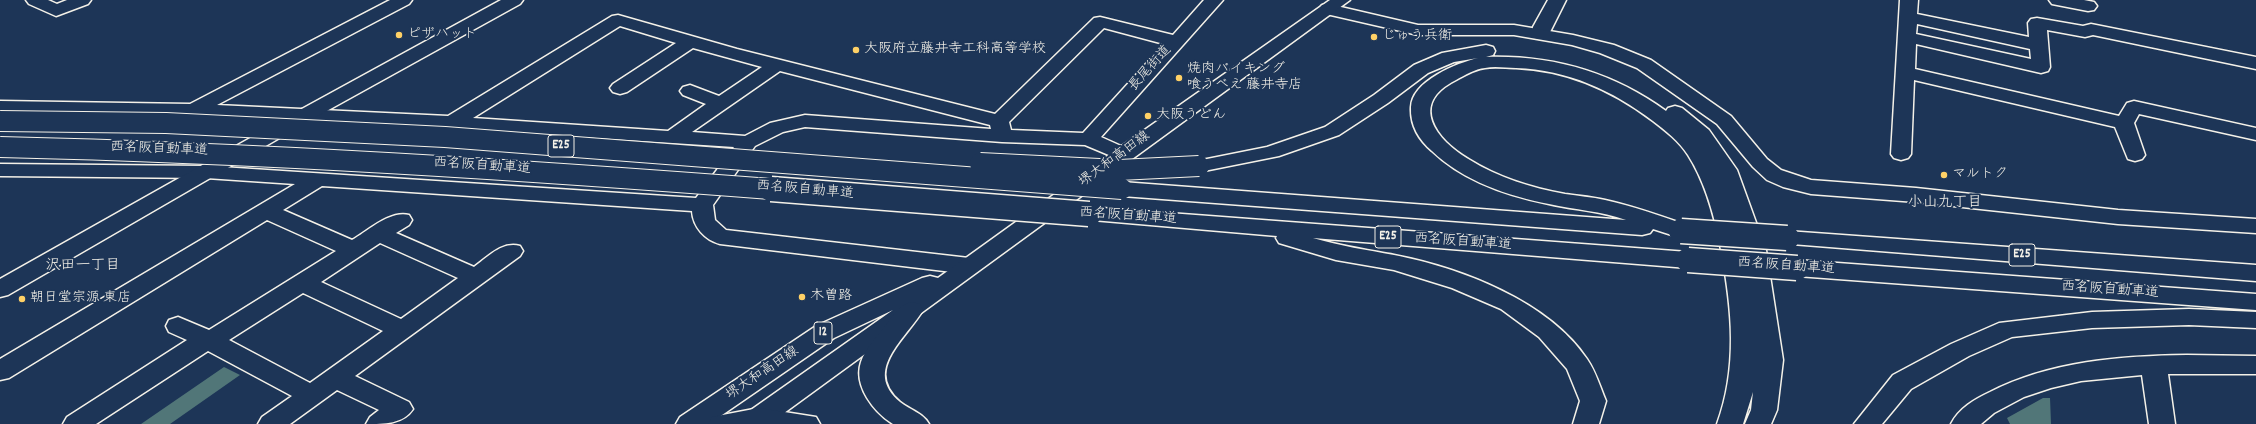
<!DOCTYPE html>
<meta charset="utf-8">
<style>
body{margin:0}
canvas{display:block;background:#1d3557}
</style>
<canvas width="2256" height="424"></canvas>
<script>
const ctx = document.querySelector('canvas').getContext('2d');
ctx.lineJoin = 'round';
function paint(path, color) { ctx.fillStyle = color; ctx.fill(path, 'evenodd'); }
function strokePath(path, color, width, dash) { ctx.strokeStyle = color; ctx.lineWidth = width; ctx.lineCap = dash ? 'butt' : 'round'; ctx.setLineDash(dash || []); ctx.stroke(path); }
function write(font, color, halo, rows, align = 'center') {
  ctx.font = font + ' Dekko,"Klee One",sans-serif'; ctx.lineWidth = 4; ctx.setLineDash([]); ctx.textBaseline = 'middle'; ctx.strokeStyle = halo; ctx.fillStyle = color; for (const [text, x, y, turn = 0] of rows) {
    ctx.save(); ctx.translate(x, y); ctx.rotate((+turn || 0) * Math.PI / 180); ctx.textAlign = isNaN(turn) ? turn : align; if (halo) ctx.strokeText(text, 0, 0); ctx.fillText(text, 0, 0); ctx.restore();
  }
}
const green = new Path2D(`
 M224,367l16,8 -70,49h-29z
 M2043,398h7l1,26h-41l-3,-6z`);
const minor = new Path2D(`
 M26,0h22l9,4 10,-4h24l-3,4 -32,12 -27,-12z
 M390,0h22l-3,4 -192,101 231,11 164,-100 6,-1 119,34 258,65 99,-96 6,-1 73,18 31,-35h19l-122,137 29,13 3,4 -3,4 -7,2 -7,-2 -31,-13 -83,-3 -197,-15 -22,5 -28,14 -42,59 2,15 11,10 243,28 8,3 4,5 -4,5 -8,3 -249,-30c-15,-4 -27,-17 -28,-33l-370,-25 -39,24 69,30c16,-9 38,-30 57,-25l3,5 -3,5 -13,8 78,34c14,-10 28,-26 46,-21l3,5 -3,5 -165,120 54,26 4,7c-10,15 -28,15 -47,15l4,-7 9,-7 -42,-20 -47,34h-32l4,-7 30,-21 -84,-45 -112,73h-33l4,-7 120,-77 -18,-8 -3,-6 3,-6 9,-3 31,13 127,-79 -69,-31 -258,158 -9,2v-21l295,-175 -89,-6 -206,-2v-12l206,2 490,32 38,-51c-245,-16 -489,-33 -734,-34v-12l190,3zM620,26l56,17 -63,41 -3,4 3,4 7,2 7,-2 66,-44 69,19 -43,29 -29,-11 -7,2 -3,4 3,4 23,9 -38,27 -195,-13zM1104,28l60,16 -81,89 -72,-3 -2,-8zM780,71l210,54 1,4 -186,-14 -35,8 -25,13 -53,-4zM380,243l78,35 -57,41 -80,-37zM303,293l80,38 -73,52 -81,-43z
 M1548,0h18l-19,38 -6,1 -6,-1 -3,-4 1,-7z
 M1900,0h18l-1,14 112,23 -1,-14 3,-4 6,-1 46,8 8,-2 165,33v12l-163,-34 -8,2 -38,-7 3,37 -2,4 -7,2 -125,-29 -1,25 204,47 8,-13 7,-2 122,27v12l-117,-26 -5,9 11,32 -3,4 -7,2 -7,-2 -13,-32 -201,-47 -3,74 -3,4 -7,2 -7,-2 -3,-4zM1917,24l113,25 1,10 -115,-25z
 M2049,0h35l10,2 3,4 -3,4 -6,1 -36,-7z
 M2187,355l69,1v18h-88l7,50h-26l-7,-49 -61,6 -30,7 -27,9 -30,16 -13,11h-30c8,-16 24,-25 39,-32 61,-31 130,-36 197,-37z`);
const tertiary = new Path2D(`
 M501,0h22l-3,4 -206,114 -306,177 -8,2v-18l300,-169z
 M1328,4l90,21h96l59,10 41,10 37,15 80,56 36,43 14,11 30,10 105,8 202,22 138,9v14l-138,-9 -202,-22 -105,-8 -28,-7 -16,-7 -14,-13 -36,-43 -80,-56 -37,-15 -28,-8 -58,-10h-96l-96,-22 -3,-4 3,-4z`);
const primary = new Path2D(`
 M1330,0h20l-581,424h-32l4,-7 152,-107 -59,28 -125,86h-33l4,-7 136,-91 106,-48 8,-2 8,2 178,-128z`);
const motorway = new Path2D(`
 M1486,45l7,2 2,4 -2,4 -7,2c67,-2 126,15 180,54l2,-3 7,-2 7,2 27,22 28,40 29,80 17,110 -6,50 -6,14h-26l6,-14 2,-18 -10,32h-26c21,-57 15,-115 4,-174 -6,-32 -15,-67 -33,-95 -9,-14 -22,-24 -35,-34 -41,-31 -85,-51 -137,-53 -10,0 -21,-2 -31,0 -10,1 -20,7 -29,12 -48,24 -20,60 14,80 29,18 62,28 95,34 13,2 27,3 40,6 28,6 56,16 84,26l3,5 -3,5 -8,2 -28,-9 -3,4 -8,2 -520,-39 -8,-2 -3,-5 3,-5 8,-2 504,38c-25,-9 -51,-10 -77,-16 -41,-8 -86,-23 -117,-53 -13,-11 -22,-26 -21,-44 1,-26 46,-44 67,-49l-24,4 -26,11 -40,30 -49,32 -60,21 -80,16 -7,-2 -4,-4 4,-4 75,-15 58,-20 49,-32 40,-30 28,-12z
 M1089,207l599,45 8,3 4,5 -4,5 -8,3 -375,-30c27,8 54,12 81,17 67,13 154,46 193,104 9,13 13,28 19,42l-7,23h-26l7,-23 -13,-32 -28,-32 -38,-28 -49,-21 -58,-18 -58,-10 -57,-17 -3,-5 1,-2 -196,-17 -3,-5 3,-5z
 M1787,231l469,34v16l-477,-38 -3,-5 3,-5z
 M1797,260l459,34v16l-459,-34 -8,-3 -4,-5 4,-5z
 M911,302l9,2 3,6c-17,29 -61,60 -23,92 10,8 23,11 29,22h-36c-19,-12 -40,-38 -32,-62 4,-13 16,-25 24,-36 8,-10 14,-21 26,-24z
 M2189,309l67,3v16l-67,-3 -97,3 -80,9 -43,19 -58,33 -29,35h-28l39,-49 58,-31 48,-21 93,-11z
 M759,408l57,9 4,7h-112l4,-7z`);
const motorwayBridgeFar1 = new Path2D(`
 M0,121l166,2 279,14 677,52
 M0,147c262,6 523,23 784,43
 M980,163l139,7 80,-4`);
const motorwayBridge = new Path2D(`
 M771,189l318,25
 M1681,231l106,7
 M1688,260l109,8`);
const markers = [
 [399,35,4,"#ffd166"],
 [1374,37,4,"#ffd166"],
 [856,50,4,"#ffd166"],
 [1179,78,4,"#ffd166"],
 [1148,116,4,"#ffd166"],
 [1944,175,4,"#ffd166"],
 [802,297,4,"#ffd166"],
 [22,299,4,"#ffd166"]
];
const shields = [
 [561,146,26],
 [1388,237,26],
 [2022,255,26],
 [823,333,18]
];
const shieldNames = [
 ["E25",561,146],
 ["E25",1388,237],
 ["E25",2022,255],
 ["12",823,333]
];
const poiNames = [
 ["ピザハット",407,35],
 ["じゅう兵衛",1382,37],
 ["大阪府立藤井寺工科高等学校",864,50],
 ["焼肉バイキング",1187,70],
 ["喰うべえ 藤井寺店",1187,86],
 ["大阪うどん",1156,116],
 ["マルトク",1952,175],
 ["木曽路",810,297],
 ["朝日堂宗源 東店",30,299]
];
const streetNames = [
 ["長尾街道",1151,69,-48],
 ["西名阪自動車道",159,150,2],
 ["堺大和高田線",1115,160,-36],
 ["西名阪自動車道",482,167,4],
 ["西名阪自動車道",805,191,5],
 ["西名阪自動車道",1128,217,4],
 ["西名阪自動車道",1463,243,4],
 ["西名阪自動車道",1786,267,4],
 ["西名阪自動車道",2110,291,4],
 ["堺大和高田線",763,374,-34]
];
const neighbourhoodNames = [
 ["小山九丁目",1945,204],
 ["沢田一丁目",83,267]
];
paint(green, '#517678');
strokePath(minor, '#f4f1e8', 3);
strokePath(tertiary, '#f4f1e8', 3);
strokePath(primary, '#f4f1e8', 3);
strokePath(motorway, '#f4f1e8', 3);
paint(minor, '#1d3557');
paint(tertiary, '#1d3557');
paint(primary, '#1d3557');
paint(motorway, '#1d3557');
strokePath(motorwayBridgeFar1, '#f4f1e8', 22, []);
strokePath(motorwayBridge, '#f4f1e8', 27, []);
strokePath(motorwayBridgeFar1, '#1d3557', 20);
strokePath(motorwayBridge, '#1d3557', 24);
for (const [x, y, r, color] of markers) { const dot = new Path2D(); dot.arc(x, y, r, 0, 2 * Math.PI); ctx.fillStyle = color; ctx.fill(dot); strokePath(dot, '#1d3557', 1.5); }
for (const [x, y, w] of shields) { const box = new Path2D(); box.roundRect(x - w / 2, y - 11, w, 22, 3); ctx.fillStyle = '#1d3557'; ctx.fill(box); strokePath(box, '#f4f1e8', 1); }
write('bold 13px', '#f4f1e8', null, shieldNames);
write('14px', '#f4f1e8', '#1d3557', poiNames, 'left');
write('14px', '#f4f1e8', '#1d3557', streetNames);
write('15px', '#f4f1e8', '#1d3557', neighbourhoodNames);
</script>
